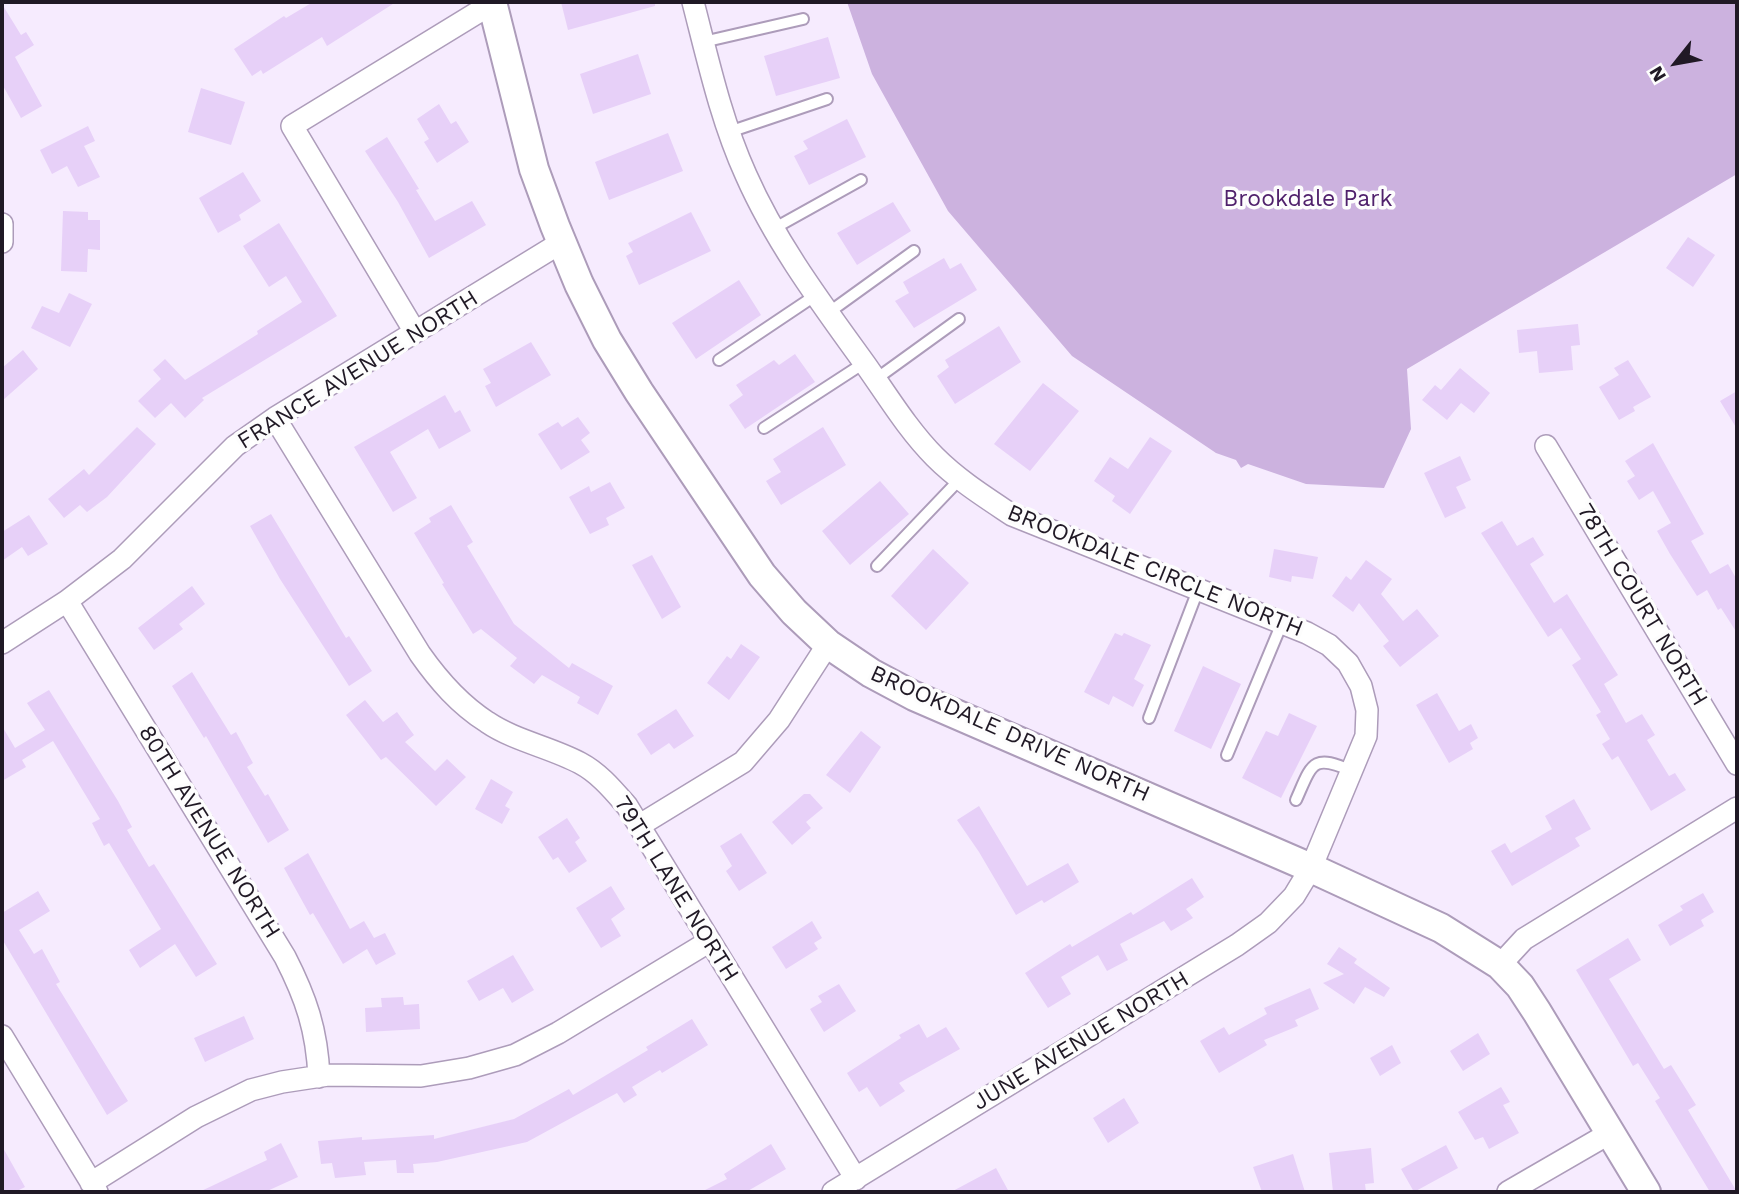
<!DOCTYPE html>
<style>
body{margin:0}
#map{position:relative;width:1739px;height:1194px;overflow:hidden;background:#f6ebfe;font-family:"Work Sans",sans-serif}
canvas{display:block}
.frame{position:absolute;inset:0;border:4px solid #201925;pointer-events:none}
.north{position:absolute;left:1641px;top:28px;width:70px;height:70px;-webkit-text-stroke:5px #fdfdfd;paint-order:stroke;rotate:239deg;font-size:19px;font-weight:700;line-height:28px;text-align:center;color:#201925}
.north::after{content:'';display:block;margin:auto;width:24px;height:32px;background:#201925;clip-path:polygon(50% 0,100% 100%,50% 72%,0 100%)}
</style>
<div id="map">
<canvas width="1739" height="1194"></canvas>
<div class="frame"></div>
<div class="north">N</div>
</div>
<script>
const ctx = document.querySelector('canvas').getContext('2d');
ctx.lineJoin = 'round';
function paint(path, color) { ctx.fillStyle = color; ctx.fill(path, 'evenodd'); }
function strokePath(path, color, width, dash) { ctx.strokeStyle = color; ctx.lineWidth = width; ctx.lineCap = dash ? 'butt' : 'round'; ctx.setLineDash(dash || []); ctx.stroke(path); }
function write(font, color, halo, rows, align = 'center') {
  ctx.font = font + ' "Work Sans",sans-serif'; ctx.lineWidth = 7; ctx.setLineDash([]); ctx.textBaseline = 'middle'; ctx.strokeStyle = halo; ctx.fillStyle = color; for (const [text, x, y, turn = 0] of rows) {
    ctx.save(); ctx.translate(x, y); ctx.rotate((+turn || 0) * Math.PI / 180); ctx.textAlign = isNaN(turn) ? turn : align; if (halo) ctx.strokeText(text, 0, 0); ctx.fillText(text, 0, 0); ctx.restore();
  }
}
const green = new Path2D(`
 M847,2h890v172l-330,195 4,60 -27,59 -78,-4 -58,-20 -7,4 -5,-8 -20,-7 -144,-97 -124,-145 -76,-137z`);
const building = new Path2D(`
 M313,2h83l-69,44 -5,-9 -59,37 -2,-4 -9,6 -18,-27 50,-33 2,2z
 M561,2h94v4l-87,24z
 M2,4l19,31 5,-3 8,13 -19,12 27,49 -21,12 -19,-34z
 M828,37l12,41 -64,18 -12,-40z
 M638,54l13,40 -58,20 -13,-40z
 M201,88l44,14 -14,43 -43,-13z
 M439,104l12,20 5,-3 13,21 -32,21 -13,-21 5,-3 -12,-20z
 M847,119l19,38 -57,28 -15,-29 14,-7 -5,-8z
 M88,126l7,15 -11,5 16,31 -22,10 -11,-21 -15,8 -12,-24z
 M668,133l15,38 -74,29 -14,-38z
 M387,137l32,52 -3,1 19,31 37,-20 14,24 -57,33 -31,-56 -33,-51z
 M243,172l18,29 -22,14 2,5 -23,13 -19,-35z
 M893,202l18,29 -54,34 -20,-32z
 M63,211l25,1v8h12v30l-12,-1 -1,23 -26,-1z
 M691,212l20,39 -72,34 -13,-29 7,-4 -5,-9z
 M279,223l58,93 -135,82 2,2 -19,18 -14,-15 -16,15 -17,-17 23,-22 -8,-9 12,-11 20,21 73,-46 -1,-3 45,-29 -16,-26 -17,11 -26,-41z
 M1688,237l27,18 -22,32 -27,-19z
 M944,258l6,11 11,-6 16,27 -63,38 -19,-27 14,-8 -6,-11z
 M739,280l22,35 -65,44 -24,-36z
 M69,293l23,11 -22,43 -39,-19 11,-22 17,7z
 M1578,324l2,21 -9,1 2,24 -34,3 -2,-22 -18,2 -2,-23z
 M999,326l22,36 -66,42 -18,-28 12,-9 -4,-7z
 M531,342l20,33 -55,32 -11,-21 6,-3 -8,-14z
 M23,350l15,19 -36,32v-33z
 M795,354l20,28 -70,47 -16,-24 14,-10 -7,-10 38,-25 5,5z
 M1628,360l23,37 -18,10 2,4 -16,9 -20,-33 20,-12 -5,-7z
 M1460,368l30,25 -16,20 -13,-10 -14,17 -25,-20 13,-15 6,5z
 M1043,383l36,28 -49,60 -36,-27z
 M1737,391v38l-17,-28z
 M445,395l10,18 5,-3 11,21 -32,18 -11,-20 -38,23 27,46 -24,14 -39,-65z
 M578,417l12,16 -9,7 9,12 -29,18 -23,-36 20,-12 4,5z
 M137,427l19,17 -49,53 -20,15 -7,-7 -16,13 -16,-19 36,-30 5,6z
 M823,427l23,38 -65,40 -15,-24 15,-9 -8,-13z
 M1150,437l22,14 -42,63 -18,-13 3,-5 -21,-15 16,-24 18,12z
 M1653,443l51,91 -13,7 19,33 18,-10 9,16v53l-16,-25 -3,2 -11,-20 -10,6 -27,-42 -13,-23 14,-8 -18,-32 -14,9 -12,-19 8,-5 -10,-15z
 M1460,456l11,24 -15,7 10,21 -21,10 -21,-45z
 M880,481l29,33 -59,51 -28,-34z
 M610,482l15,26 -19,10 3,7 -19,9 -21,-37 20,-11 2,6z
 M451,505l22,37 -6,4 47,78 55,44 3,-5 41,23 -15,29 -21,-12 3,-6 -38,-22 -8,9 -24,-18 7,-8 -36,-29 -8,5 -31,-50 2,-1 -30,-50 17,-11 -2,-4z
 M271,514l75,124 3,-2 23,35 -23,15 -69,-107 -30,-53z
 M29,515l19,29 -20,12 -6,-9 -20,14v-29z
 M1502,521l15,25 16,-9 11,18 -14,9 24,39 13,-9 51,81 -14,9 22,39 16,-9 13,21 -8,5 22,36 6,-3 11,17 -35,21 -33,-55 -6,4 -10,-16 8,-5 -14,-24 5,-3 -29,-47 9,-6 -20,-31 -13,9 -67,-104z
 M933,549l36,34 -43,47 -35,-34z
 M1274,549l44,8 -5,22 -21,-3 -1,6 -22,-5z
 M652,555l29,52 -19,12 -30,-54z
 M1366,560l26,19 -11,15 22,27 14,-12 22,27 -39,31 -17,-21 6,-5 -30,-38 -6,9 -21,-16 14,-20 5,4z
 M192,586l13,18 -26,20 4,5 -29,21 -16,-22z
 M1115,633l7,3 2,-3 27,12 -17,34 10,6 -11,22 -20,-11 -4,9 -25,-13z
 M741,644l19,13 -31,43 -22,-17 20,-27 4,3z
 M1203,666l38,18 -30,65 -37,-18z
 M192,672l39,63 5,-3 17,31 -6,4 18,29 3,-2 21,36 -21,13 -62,-107 -2,2 -32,-52z
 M49,690l69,111 14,26 -5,3 22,37 5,-3 63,100 -21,13 -21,-33 -35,24 -11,-18 32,-21 -52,-86 -5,3 -12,-23 8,-4 -47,-78 -31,19 4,7 -24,14v-55l13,22 30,-18 -18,-27z
 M1437,693l22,38 12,-7 7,14 -8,5 3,6 -24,14 -33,-58z
 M365,700l18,22 14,-10 17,23 -9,7 30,29 12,-12 19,18 -30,29 -50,-49 -5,3 -35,-45z
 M676,709l18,27 -20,13 -5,-6 -18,12 -14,-21z
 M1289,713l28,13 -36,72 -39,-20 24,-47 12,5z
 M861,731l20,16 -31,46 -24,-18z
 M491,779l22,13 -8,14 5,3 -8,15 -27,-15z
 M804,794h6l13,14 -17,14 5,6 -19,17 -20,-23z
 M1574,799l17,30 -16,9 5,8 -68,40 -21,-35 14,-8 6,10 41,-24 -7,-13z
 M979,806l48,80 41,-23 11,19 -35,21 -2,-3 -26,15 -37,-63 -22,-32z
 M567,818l13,20 -5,4 12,19 -18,12 -11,-16 -5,3 -15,-23z
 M741,833l26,40 -28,18 -13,-20 6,-5 -12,-20z
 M308,853l42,76 14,-8 10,17 11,-5 11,21 -20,11 -9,-16 -24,15 -30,-51 -3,2 -26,-47z
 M1192,878l12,19 -18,12 7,9 -22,13 -7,-10 -44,23 8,16 -21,11 -9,-16 -37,22 10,17 -23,14 -23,-35 45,-29 2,3 59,-35 2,3z
 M611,886l14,23 -14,10 10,17 -20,12 -25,-40z
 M38,891l12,20 -31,19 15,24 8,-5 18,33 -4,2 72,117 -21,14 -105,-176v-26z
 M1703,893l11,19 -13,8 3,6 -34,20 -12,-21 25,-15 -3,-4z
 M812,921l10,17 -8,5 4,6 -32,20 -14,-22z
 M1628,938l13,22 -32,19 55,90 7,-4 25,40 -8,5 49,82h-27l-55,-91 5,-3 -22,-35 -5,3 -57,-96z
 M1339,947l18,12 -3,4 36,25 -6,9 -19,-10 -11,17 -31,-21 21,-9 -17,-10z
 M513,955l21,35 -22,13 -9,-15 -24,13 -12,-20z
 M839,984l17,27 -32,21 -14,-23 12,-7 -4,-6z
 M1310,988l9,21 -24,11 3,6 -34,14 3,5 -48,28 -19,-32 24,-14 5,8 38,-21 -3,-6z
 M403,997l1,8 15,-1 1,25 -54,3 -1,-24 17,-1 -1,-9z
 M244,1016l10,23 -49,23 -11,-24z
 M692,1019l16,26 -46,28 -2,-3 -28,17 5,8 -13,8 -7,-10 -90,49 -90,20 -24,2 1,9h-17l-1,-13 -32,2 2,13 -31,3 -3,-15 -11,1 -3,-23 44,-4v3l72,-5v4l80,-20 55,-30 4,6 75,-45 -2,-3z
 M919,1024l8,14 19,-11 14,22 -61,34 6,8 -25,16 -13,-20 -8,5 -12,-19 54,-35 -2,-3z
 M1478,1033l12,21 -27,17 -13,-20z
 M1392,1045l9,18 -21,13 -10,-18z
 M1501,1087l9,15 -7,3 16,28 -30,16 -6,-12 -8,3 -17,-28z
 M1124,1098l15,25 -31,20 -15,-25z
 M281,1143l17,34 -33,15h-66l68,-32 -3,-8z
 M771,1144l15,25 -40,23h-45l26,-13 -3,-5z
 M1446,1145l12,23 -44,24 -13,-23z
 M2,1146l23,41 -10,5h-13z
 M1371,1148l3,35 -9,1 1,8h-33l-4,-39z
 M1293,1154l12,38h-43l-9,-25z
 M996,1168l13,24h-58z`);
const service = new Path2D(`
 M703,42l100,-23
 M729,132l98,-33
 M773,229l88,-49
 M828,313l86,-62
 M719,360l97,-65
 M876,379l83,-60
 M764,428l100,-65
 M877,566l83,-87
 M1149,718l49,-128
 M1227,755l55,-132
 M1296,800c16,-36 16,-47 56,-29`);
const minor = new Path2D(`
 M693,2c15,58 28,118 53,173 30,68 75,128 119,189 22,31 43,66 70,93 23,23 50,40 77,58l295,118 22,12 19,18 13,23 6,24 -1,26 -55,132 -17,28 -26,27 -31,22 -404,247
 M2,224v18
 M415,332l-123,-206 201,-123
 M275,418l145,236c19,27 39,50 67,68 28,19 63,25 93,41 19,10 33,27 47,43l229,373
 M1546,446l191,318
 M67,601l218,356c21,41 32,73 34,120
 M2,643l65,-42 55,-42 113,-113 40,-28 287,-176
 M640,825l103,-63 36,-42 49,-76
 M1500,965l24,-26 213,-131
 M2,1036l95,156
 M91,1183l105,-66 55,-27 31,-8 46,-7 93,1 48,-8 46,-13 43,-22 152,-92
 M1508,1192l102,-59`);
const tertiary = new Path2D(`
 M492,2l42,167 21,57 24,58 28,56 32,52 123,183 32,37 34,32 43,29 43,23 397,172 130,60 59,37 20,21 17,26 109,180`);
const parkNames = [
 ["Brookdale Park",1308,199]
];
const streetNames = [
 ["FRANCE AVENUE NORTH",358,370,-32],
 ["BROOKDALE CIRCLE NORTH",1155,571,22],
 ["78TH COURT NORTH",1642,605,59],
 ["BROOKDALE DRIVE NORTH",1010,734,24],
 ["80TH AVENUE NORTH",209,832,58],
 ["79TH LANE NORTH",676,889,58],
 ["JUNE AVENUE NORTH",1081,1041,-31]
];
paint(green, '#ccb2df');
paint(building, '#e7d0f8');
strokePath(service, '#ad9cba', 14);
strokePath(minor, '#ad9cba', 24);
strokePath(tertiary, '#ad9cba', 32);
strokePath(service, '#fff', 10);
strokePath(minor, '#fff', 21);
strokePath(tertiary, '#fff', 28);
write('23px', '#50216c', '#fdfdfd', parkNames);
write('23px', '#201925', '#fdfdfd', streetNames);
</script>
